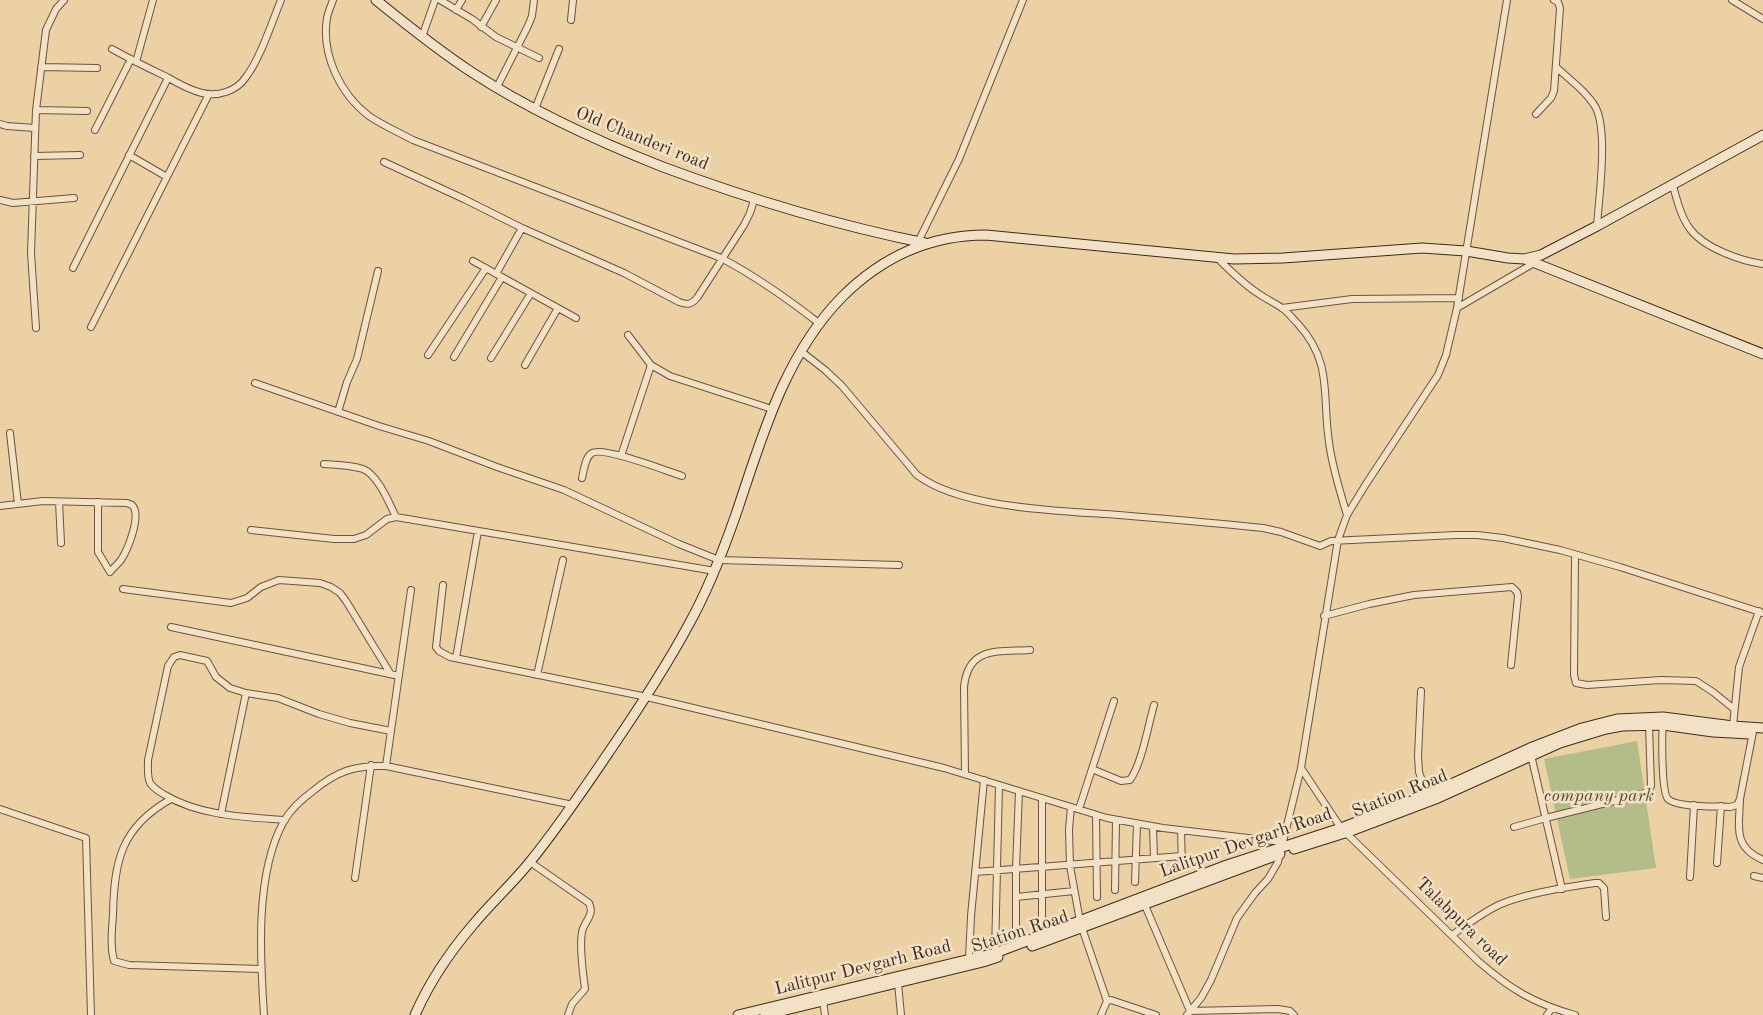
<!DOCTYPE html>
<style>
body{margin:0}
canvas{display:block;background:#ebd1a4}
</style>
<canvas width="1763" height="1015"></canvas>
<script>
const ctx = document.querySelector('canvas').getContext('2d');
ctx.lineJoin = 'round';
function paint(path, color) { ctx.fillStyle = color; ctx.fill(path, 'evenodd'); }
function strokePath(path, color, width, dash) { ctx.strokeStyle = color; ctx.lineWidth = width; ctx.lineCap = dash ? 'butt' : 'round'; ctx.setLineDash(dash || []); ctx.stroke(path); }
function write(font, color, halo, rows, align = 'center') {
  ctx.font = font + ' "Old Standard TT",serif'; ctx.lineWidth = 5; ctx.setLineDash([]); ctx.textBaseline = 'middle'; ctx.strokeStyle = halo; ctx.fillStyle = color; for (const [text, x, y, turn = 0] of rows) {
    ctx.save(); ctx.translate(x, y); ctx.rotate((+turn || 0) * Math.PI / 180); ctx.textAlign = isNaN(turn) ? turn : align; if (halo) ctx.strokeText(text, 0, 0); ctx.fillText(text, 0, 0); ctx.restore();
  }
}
const green = new Path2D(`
 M1637,741l19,127 -86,11 -26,-120z`);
const street = new Path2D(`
 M333,0c-2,6 -5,12 -6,18 -6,36 13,76 42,98 13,9 29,16 44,24l308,118c36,19 67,41 99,66
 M440,0l32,19 24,18 43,21
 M1732,0l31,19
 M456,10l6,-10
 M571,20l2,-20
 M481,27l15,-27
 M422,37l13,-37
 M112,49c18,10 36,19 55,28 10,6 23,13 35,16 16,4 35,-2 44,-16 14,-18 26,-55 35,-77
 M136,62l17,-62
 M41,67l56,1
 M1556,67c13,12 31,25 40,41 12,25 3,89 1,118
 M497,87l31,-61 4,-10 2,-16
 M535,109l24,-60
 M36,110l51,1
 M1536,114l15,-16 3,-7 6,-83 -2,-6 -4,-2
 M0,124l7,2 28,2
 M95,130l36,-71
 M129,155l38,22
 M34,156l46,-1
 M384,162l80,37 58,29 102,45 55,29c8,3 12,3 18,-4l47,-73 6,-12 4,-13
 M1673,186c4,14 8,31 17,43 14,19 51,32 73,35
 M0,200l13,3 61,-5
 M918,242l41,-83 64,-159
 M1216,257c14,13 27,27 43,37 7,5 16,9 23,14 6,4 11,11 16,16 35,38 24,72 31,118 3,25 11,49 18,73
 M473,261l103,57
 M73,268l95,-190
 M496,274l26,-46
 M1282,308l70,-9 107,-1
 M1457,308l77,-45
 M91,327l118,-233
 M36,328l-5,-75 5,-143 10,-80 10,-21 8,-9
 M628,335l23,30 19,11 102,33
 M802,352l23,18 17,16 75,89c45,34 146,36 202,40 48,4 96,8 144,13l18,4 39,14 11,-5 125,-6h21l26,3 57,12 60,17 143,46
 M428,355l58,-87
 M454,357l48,-80
 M491,358l40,-65
 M525,365l33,-57
 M255,383l124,43 50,15 68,26 67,23 115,54 40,16 180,5
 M338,412l9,-30 10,-23 21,-88
 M10,433l8,71
 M621,456l30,-91
 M324,464c13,1 26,1 39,5 15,6 26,34 33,48
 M582,478c2,-8 3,-21 10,-25 11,-7 75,18 90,23
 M59,502l2,41
 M0,506l43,-5 84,2 5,2c10,10 -4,44 -11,55 -3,4 -8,8 -11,12l-12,-20v-50
 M251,530l83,9h20l12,-4 21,-16 9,-2 319,54
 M1575,555l-1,120 2,8 11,2 74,-5 35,1 17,11 21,17
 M443,585l-7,62 3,4 11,6 197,40 297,71 163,50 56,10 119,14
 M123,589l108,14 16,-5 14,-11 18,-7 41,3 11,4 9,6 6,8 44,72
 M1324,616l45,-12 45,-9 98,-8 5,5 1,4 -7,69
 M171,627l228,49
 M456,658l22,-127
 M537,675l26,-115
 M1421,691l-3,65 1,16 8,23
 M1663,721c-1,12 -2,71 5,78 9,9 48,7 62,8l7,-2 3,-6 13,-67
 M1733,726l6,-59 20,-56
 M1531,755l31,134
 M386,766l25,-176
 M1301,768l40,60 137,133c32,28 55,42 97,54
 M1092,769l29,12 9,-1c12,-17 18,-54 24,-75
 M965,774l-1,-87c4,-41 34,-35 66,-37
 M171,799c-50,28 -57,62 -58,116 -1,15 -3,31 1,46l15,4 132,4
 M1740,800c-1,28 -7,47 23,60
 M1071,807l-2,22 1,37 10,55
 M0,809l86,29 5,177
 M1079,809l35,-108
 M221,814l25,-121
 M1096,815l1,82
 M285,820c-40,-3 -85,-4 -120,-25 -5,-3 -11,-6 -15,-12 -3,-7 -2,-15 -2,-23l20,-94 6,-9 6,-2 27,6 9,16 14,11 16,5 32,5 41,16 31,9 41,8
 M1153,827l1,31
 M1514,827l32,-9 96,-24 6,-3 3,-5 -2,-61
 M1181,830l1,35
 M530,862l59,41c6,13 -5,18 -7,29 -3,16 1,40 3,57l-13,15 -4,11
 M1717,863l4,-57
 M975,872l207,-16
 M1754,876l9,2
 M1690,877l4,-72
 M355,878l16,-113
 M1135,882l2,-58
 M1115,890l1,-70
 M1016,897l58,-6
 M1144,903l46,108 88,-2 12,2 4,4
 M1042,918v-120
 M1082,928l25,73
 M1452,935c16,-11 31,-23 49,-31 26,-11 65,-17 94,-21h4l5,5 2,29
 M1016,945v-76l3,-78
 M995,953l4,-168
 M969,959l2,-43 13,-136
 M898,983l3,32
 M823,1001l2,14
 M264,1015c-4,-59 -9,-142 20,-194 7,-12 18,-22 29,-30 24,-20 42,-26 73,-25l187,39
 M1101,1015l6,-14 4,-1 45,15
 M1187,1015l14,-17 10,-18 26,-62 18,-25 13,-14 10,-17 23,-94 37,-228 9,-25 19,-31 72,-109 8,-20 11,-47 50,-308
 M1547,1015l5,-7`);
const secondary = new Path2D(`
 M376,0c32,26 63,51 97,73 60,39 124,68 190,94 86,32 172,58 262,76
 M1525,259l238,95
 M1294,849l54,-17 90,-34 122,-55 46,-14 16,-3 41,-1 50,7 37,2
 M1032,946l248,-92
 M415,1015c14,-32 34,-62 57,-89 18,-22 39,-41 57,-63 28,-34 55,-74 80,-111 28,-41 56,-83 80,-128 19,-34 33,-70 46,-107 26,-76 48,-160 107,-220 40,-40 87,-62 144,-62l248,24 49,-1 139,-10 44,3 42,7 16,1 17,-4 56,-29 166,-91
 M738,1015l257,-62 232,-88 114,-37 86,-33 103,-47 52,-20 35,-9 46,-2 70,9 30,2
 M765,1015l218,-53 15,-5`);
const streetNames = [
 ["Old Chanderi road",642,139,22],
 ["Station Road",1400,794,-22],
 ["Lalitpur Devgarh Road",1246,843,-19],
 ["Talabpura road",1461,922,44],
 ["Station Road",1020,932,-18],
 ["Lalitpur Devgarh Road",863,968,-14]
];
const parkNames = [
 ["company park",1599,796]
];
paint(green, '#b2bd8a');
strokePath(street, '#6a5440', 8);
strokePath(secondary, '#3f2b1f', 11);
strokePath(street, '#f2e1c4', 6);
strokePath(secondary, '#f2e1c4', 9);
write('18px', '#3f2b1f', '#f2e1c4', streetNames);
write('italic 18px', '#564834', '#f2e1c4', parkNames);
</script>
